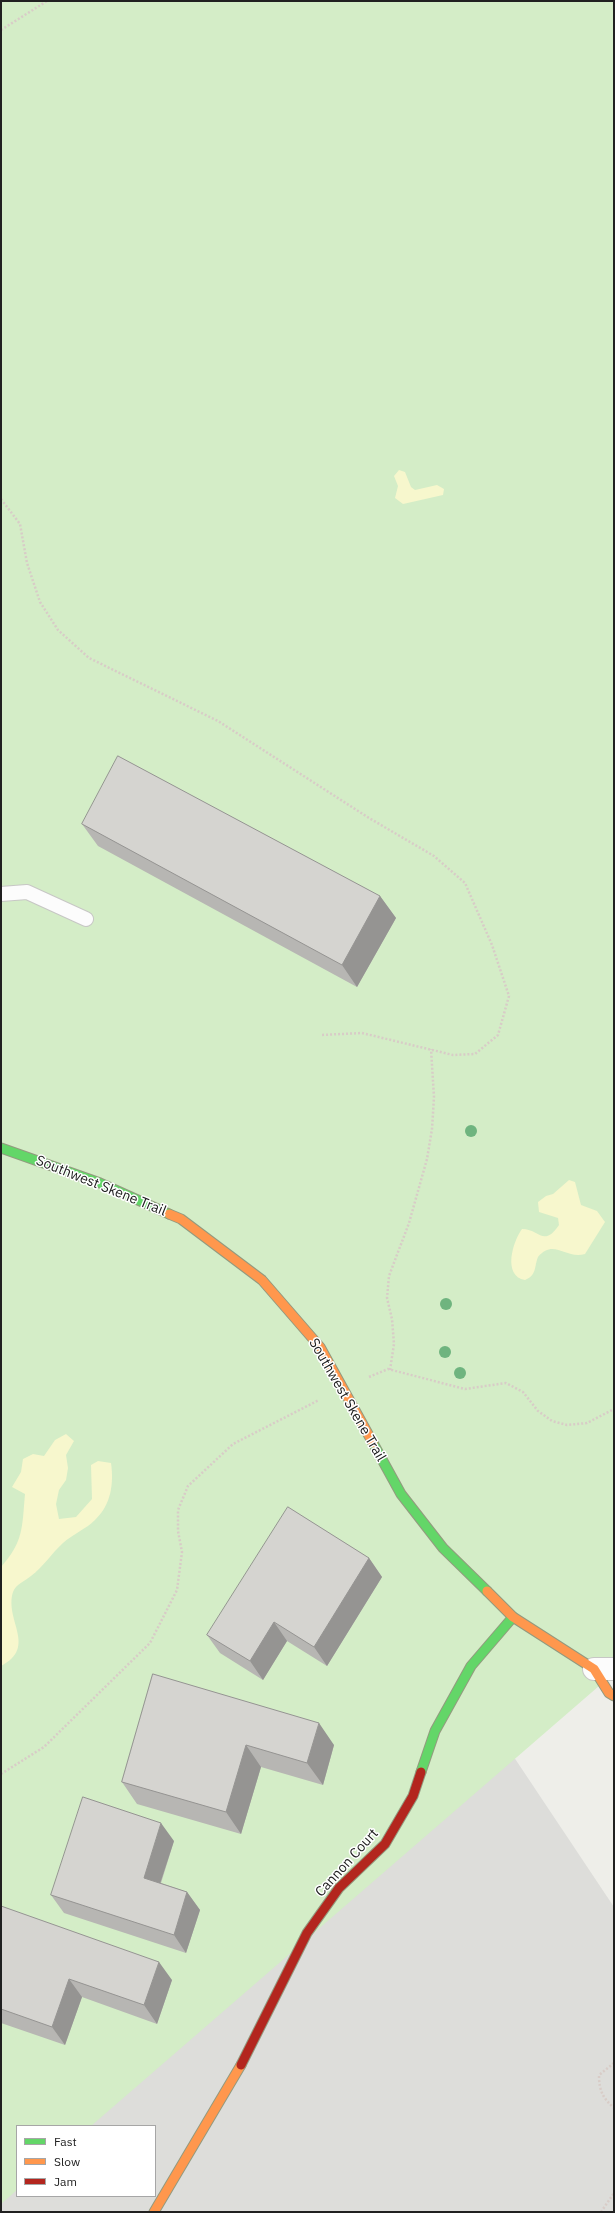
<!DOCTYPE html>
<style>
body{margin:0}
#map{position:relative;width:615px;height:2213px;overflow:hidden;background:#eeeee9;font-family:"IBM Plex Sans",sans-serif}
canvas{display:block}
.frame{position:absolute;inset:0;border:2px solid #202020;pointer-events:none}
.legend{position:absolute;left:16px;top:2125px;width:140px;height:72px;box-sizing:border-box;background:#fff;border:1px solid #a6a6a6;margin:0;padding:5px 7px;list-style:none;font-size:12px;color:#202020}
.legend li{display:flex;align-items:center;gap:8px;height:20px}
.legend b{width:20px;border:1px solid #a6a6a6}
</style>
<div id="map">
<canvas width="615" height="2213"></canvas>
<div class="frame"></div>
<ul class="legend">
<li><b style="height:5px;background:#63d668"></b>Fast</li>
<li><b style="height:5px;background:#ff974d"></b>Slow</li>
<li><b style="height:5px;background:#b3261e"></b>Jam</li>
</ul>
</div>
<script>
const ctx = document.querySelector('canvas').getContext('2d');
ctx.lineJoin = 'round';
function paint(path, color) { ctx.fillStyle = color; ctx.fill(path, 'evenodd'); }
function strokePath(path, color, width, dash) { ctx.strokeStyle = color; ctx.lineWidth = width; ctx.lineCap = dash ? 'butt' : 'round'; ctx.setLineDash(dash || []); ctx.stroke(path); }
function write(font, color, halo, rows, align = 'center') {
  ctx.font = font + ' "IBM Plex Sans",sans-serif'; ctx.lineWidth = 3; ctx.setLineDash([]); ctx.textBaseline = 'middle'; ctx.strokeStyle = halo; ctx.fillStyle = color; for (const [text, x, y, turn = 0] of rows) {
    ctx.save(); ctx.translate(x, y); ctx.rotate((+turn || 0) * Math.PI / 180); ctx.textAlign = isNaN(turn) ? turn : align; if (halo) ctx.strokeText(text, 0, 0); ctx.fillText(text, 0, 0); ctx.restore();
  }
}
const residential = new Path2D(`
 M369,1540l245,367v305h-613v-404zM17,2126h138v70h-138z`);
const grass = new Path2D(`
 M1,1h613v1672l-523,453h-74v64l-16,14z`);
const sand = new Path2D(`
 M399,470l6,2 6,15 4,3 22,-5 7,4 -1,6 -40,9 -8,-6 3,-12 -4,-10z
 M569,1180l6,2 6,23 16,6 8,11 -20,32c-19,6 -31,-16 -47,3 -4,10 -1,18 -13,23 -23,-4 -12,-39 -3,-51 18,0 21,19 37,-4l-1,-7 -19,-6 -1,-10 8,-6 7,-2z
 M66,1434l8,7 -8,14 2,13 -2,12 -7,10 -3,14 3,15 17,-2 16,-18 -1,-34 7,-4 13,2c3,21 0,42 -16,57 -9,9 -22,14 -32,23 -11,10 -20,24 -32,33 -6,5 -15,8 -18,16 -9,28 25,55 -12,74v-99c23,-26 21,-40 24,-73l-13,-7 9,-15 2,-13 10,-5 11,2 11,-16z`);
const path = new Path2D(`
 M1,30l46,-29
 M1,499l19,25 7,39 13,39 18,28 31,28 129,63 151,97 65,38 31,27 27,62 17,51 -11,39 -23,19 -22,1 -91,-22 -41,2
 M390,1370l4,-26 -2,-25 -5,-21 2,-22 20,-53 18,-64 5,-30 2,-32 -3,-48
 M369,1377l19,-8 77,20 41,-6 17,9 15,19 14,10 15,4 20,-2 27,-14
 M1,1774l43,-27 106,-104 27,-53 5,-38 -4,-21v-21l10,-24 45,-42 86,-44
 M614,2063l-15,12c0,16 4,23 15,33
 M601,2212l13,-19`);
const lane = new Path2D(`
 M1,894l26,-2 59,27`);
const street = new Path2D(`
 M594,1669h20`);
const fast = new Path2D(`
 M1,1148l99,35 69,31
 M373,1443l28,51 42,54 44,43
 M421,1772l14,-41 36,-65 42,-49`);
const slow = new Path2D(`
 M169,1214l12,5 81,61 58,67 53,96
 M487,1591l26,26 81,52 15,24 5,3
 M154,2212l87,-147`);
const jam = new Path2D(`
 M241,2065l66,-132 32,-45 46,-44 28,-48 8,-24`);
const trees = [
 [471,1131],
 [446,1304],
 [445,1352],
 [460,1373]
];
const wall = new Path2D(`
 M82,824l298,72 16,22 -39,69 -259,-141z
 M369,1558l13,19 -55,89 -40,-25 -24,39 -43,-27 -13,-18z
 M153,1674l181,71 -11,40 -62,-18 -20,67 -104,-30 -15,-22z
 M174,1841l-13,42 26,9 13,18 -14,43 -122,-40 -13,-18z
 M1,1906l171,74 -15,44 -75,-27 -17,48 -64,-22z`);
const shadedWall = new Path2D(`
 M380,896l16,22 -39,69 -15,-22z
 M369,1558l13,19 -55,89 -13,-19z
 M274,1622l13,19 -24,39 -13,-19z
 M319,1723l15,22 -11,40 -16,-22z
 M246,1745l15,22 -20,67 -15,-22z
 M161,1823l13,18 -18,55 -12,-18z
 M187,1892l13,18 -14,43 -12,-18z
 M159,1962l13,18 -15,44 -13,-19z
 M69,1979l13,18 -17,48 -13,-18z`);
const building = new Path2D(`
 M118,756l262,140 -38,69 -260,-141z
 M288,1507l81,51 -55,89 -40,-25 -24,39 -43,-26z
 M153,1674l166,49 -12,40 -61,-18 -20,67 -104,-30z
 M83,1797l78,26 -17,55 43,14 -13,43 -123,-40z
 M1,1906l158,56 -15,43 -75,-26 -17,48 -51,-18z`);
const streetNames = [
 ["Southwest Skene Trail",101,1186,22],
 ["Southwest Skene Trail",347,1400,60],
 ["Cannon Court",347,1863,-48]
];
paint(residential, '#ddddda');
paint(grass, '#d4edc7');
paint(sand, '#f7f7cd');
strokePath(lane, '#c7c7c5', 16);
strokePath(street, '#c7c7c5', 24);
strokePath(fast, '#939a7f', 11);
strokePath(slow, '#939a7f', 11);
strokePath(jam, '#939a7f', 11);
strokePath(path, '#d8ccc7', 2.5, [2, 2]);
strokePath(lane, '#fcfcfc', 14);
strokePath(street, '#fcfcfc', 22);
strokePath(fast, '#63d668', 9);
strokePath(slow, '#ff974d', 9);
strokePath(jam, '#b3261e', 9);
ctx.fillStyle = '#6fb47f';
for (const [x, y] of trees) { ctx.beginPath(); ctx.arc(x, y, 6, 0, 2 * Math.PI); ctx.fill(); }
paint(wall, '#b7b6b3');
paint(shadedWall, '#959492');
paint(building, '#d5d4d0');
strokePath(building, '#959492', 1);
write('14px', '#202020', '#fff', streetNames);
</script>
